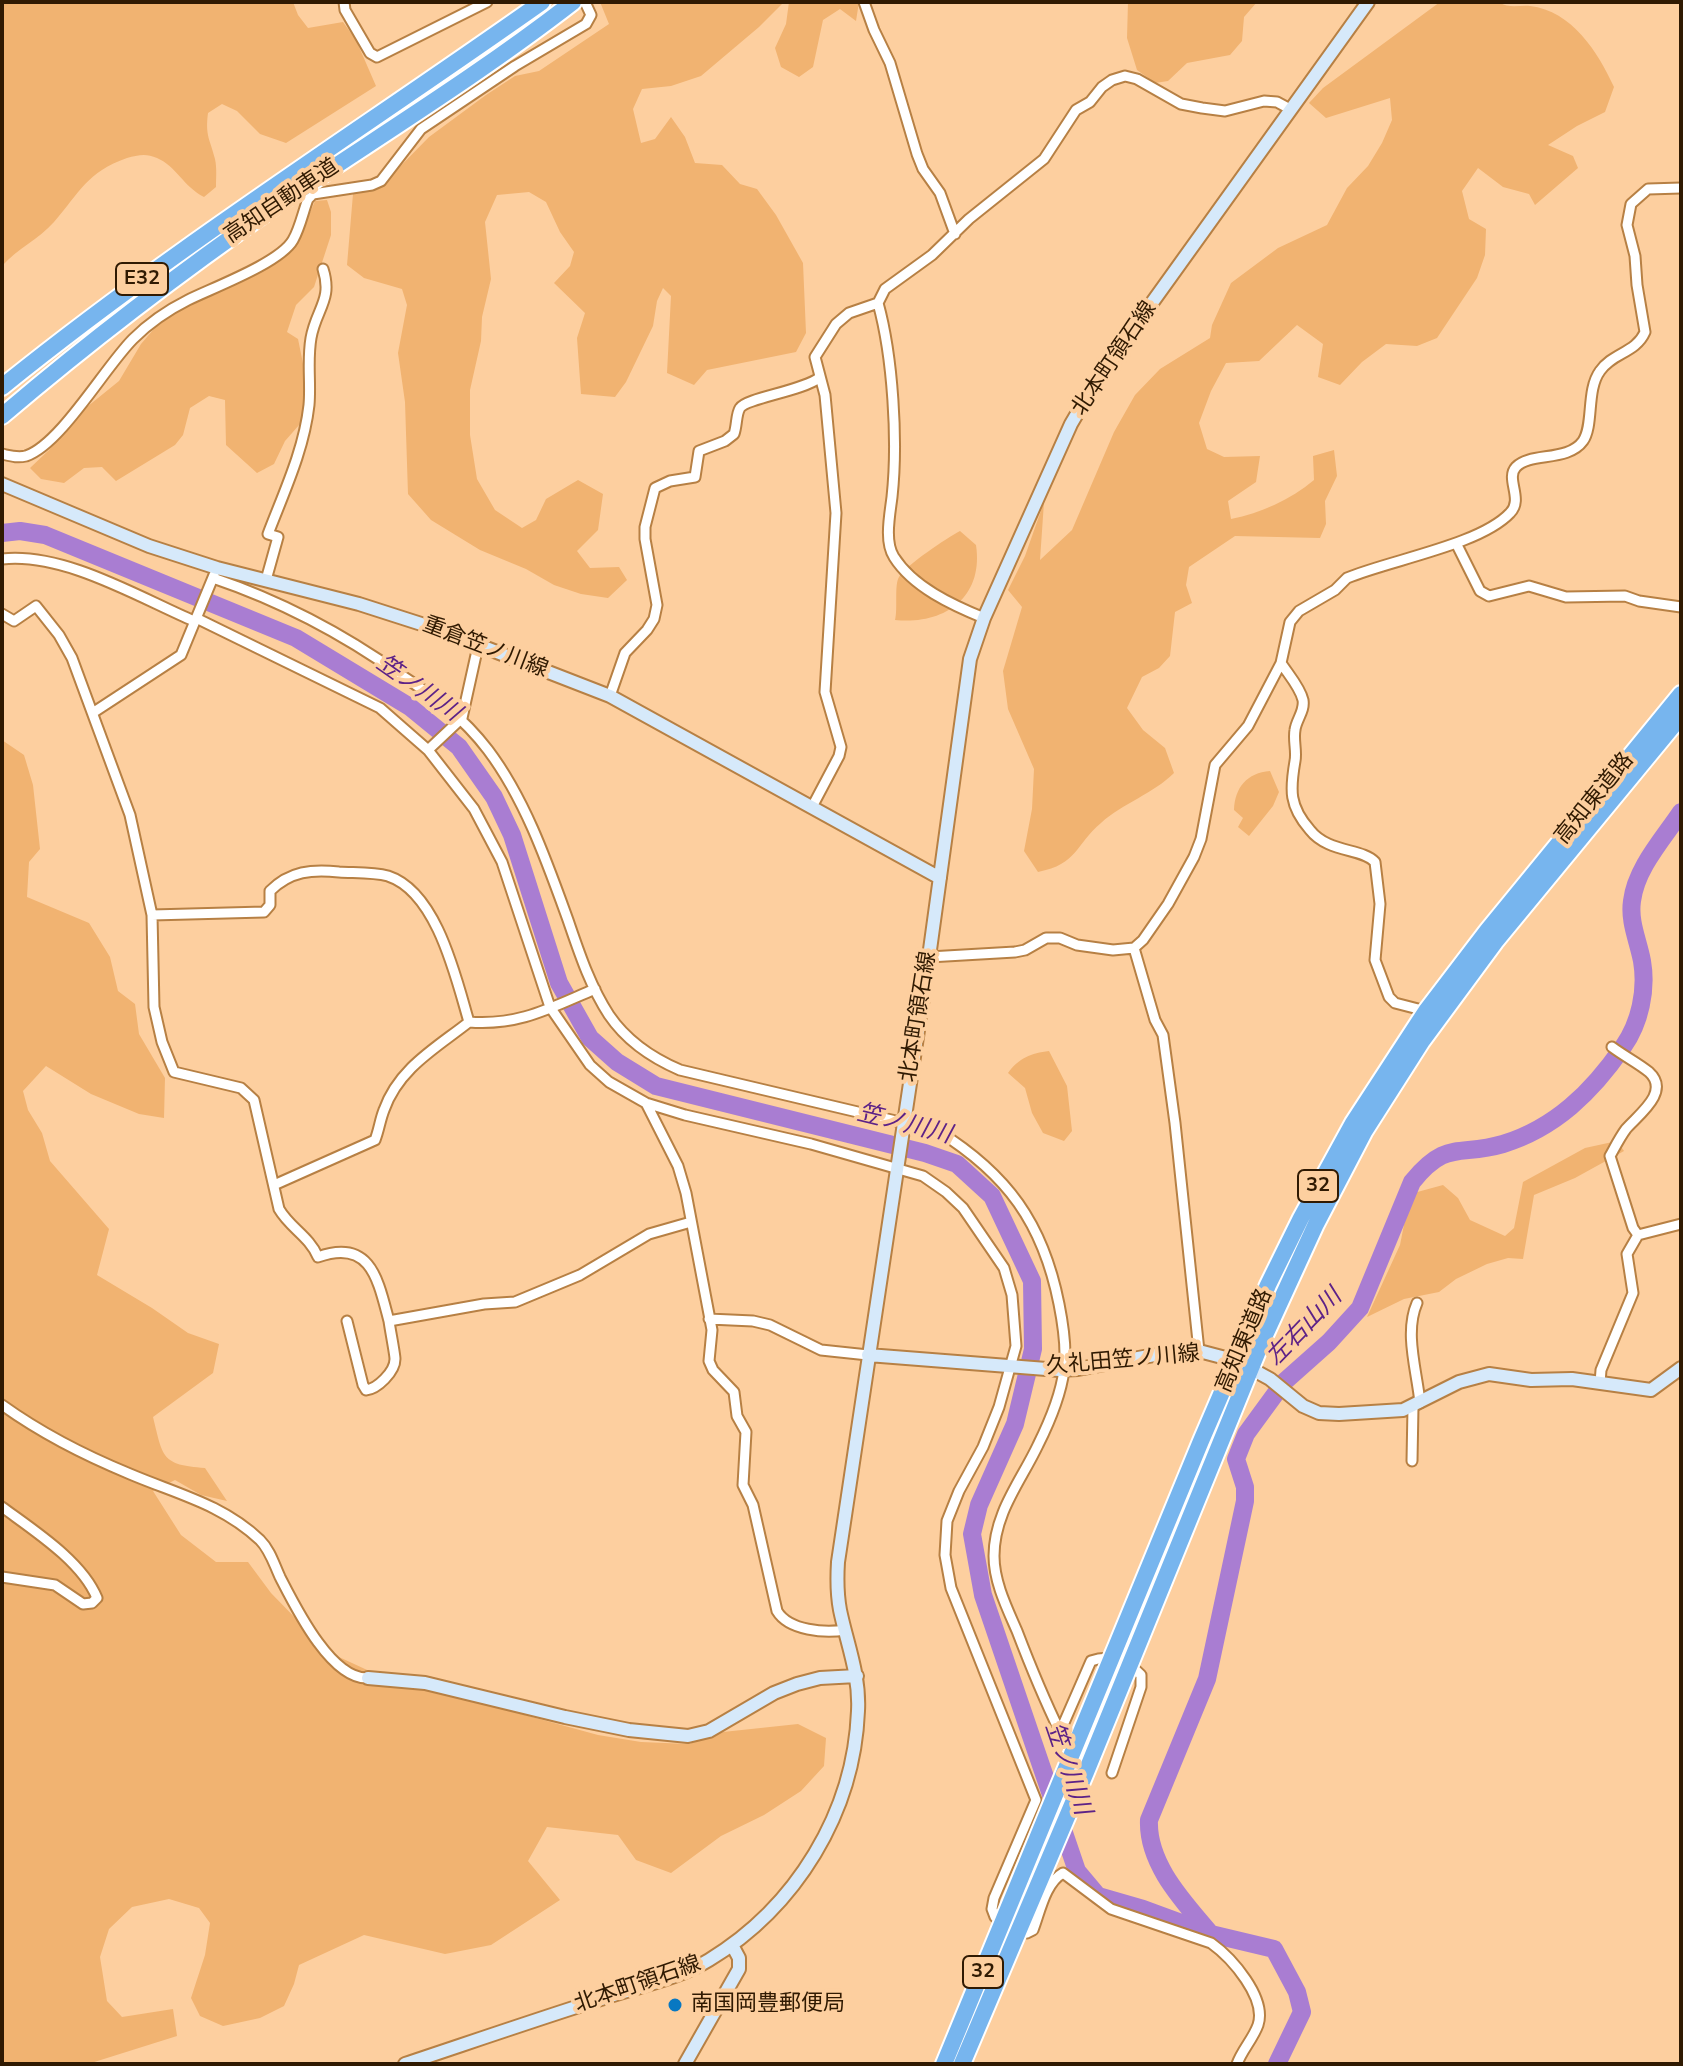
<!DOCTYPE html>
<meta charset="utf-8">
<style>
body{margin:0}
#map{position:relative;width:1683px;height:2066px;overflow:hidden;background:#fdcf9f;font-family:"Nunito Sans",sans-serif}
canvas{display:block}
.frame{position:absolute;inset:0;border:4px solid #301a02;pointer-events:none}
</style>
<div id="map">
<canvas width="1683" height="2066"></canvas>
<div class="frame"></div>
</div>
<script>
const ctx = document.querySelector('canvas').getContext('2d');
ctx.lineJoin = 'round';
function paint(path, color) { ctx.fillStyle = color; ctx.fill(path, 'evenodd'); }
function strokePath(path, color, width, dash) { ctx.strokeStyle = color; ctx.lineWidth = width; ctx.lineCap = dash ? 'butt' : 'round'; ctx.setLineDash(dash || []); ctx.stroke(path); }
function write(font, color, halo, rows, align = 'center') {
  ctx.font = font + ' "Nunito Sans","Noto Sans JP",sans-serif'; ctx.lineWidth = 8; ctx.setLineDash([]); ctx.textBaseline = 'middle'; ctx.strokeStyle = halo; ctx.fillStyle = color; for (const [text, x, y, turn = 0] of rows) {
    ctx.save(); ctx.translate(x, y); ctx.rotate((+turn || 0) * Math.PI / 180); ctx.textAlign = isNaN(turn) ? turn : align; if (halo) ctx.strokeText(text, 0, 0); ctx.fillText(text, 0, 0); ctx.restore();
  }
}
const green = new Path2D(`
 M2,2h291l5,13 10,13 35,-6 13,18 20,46 -90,57 -26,-9 -23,-23 -15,-7 -14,9c-3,23 2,26 7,46 2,9 1,19 1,28l-12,10c-20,-10 -28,-31 -47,-39 -11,-5 -19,-3 -30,0 -40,14 -47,34 -73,64 -15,17 -37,27 -52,44z
 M600,2h184l-25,25 -58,49 -30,10 -29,3 -9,20 8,34 14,-4 16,-22 14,20 10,26 27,2 18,19 17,5 19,26 27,48 3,70 -10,19 -89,18 -13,15 -27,-12 4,-77 -8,-8 -6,13 -4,25 -27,56 -11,15 -34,-3 -4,-56 8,-25 -31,-30 16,-17 4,-14 -14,-20 -14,-30 -17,-10 -32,3 -12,27 6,57 -9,38 -1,24 -11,49v45l7,44 18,31 27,18 14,-8 10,-21 32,-19 25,14 -5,36 -21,21 13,17 29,-1 8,13 -19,18 -27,-4 -27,-9 -28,-16 -46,-19 -49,-30 -23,-26 -3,-92 -7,-49 9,-48 -5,-16 -38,-11 -17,-13 6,-71 27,-7 49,-50 57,-42 29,-19 24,-5 70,-47z
 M789,2h70l-3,19 -16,-12 -17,11 -10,47 -14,10 -18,-10 -6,-19 11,-24z
 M1128,2h129l-13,15 -2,24 -12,14 -43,8 -19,18 -13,2 -18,-13 -10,-32z
 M1440,2h59c10,7 20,3 31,4 42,5 68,46 84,81l-9,25 -28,14 -29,19 25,11 5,12 -43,37 -6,-11 -26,-7 -25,-19 -16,23 7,28 17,10 -1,26 -8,23 -40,60 -20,8 -31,-2 -24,18 -22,23 -22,-8 5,-33 -26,-19 -38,36 -33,2 -15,28 -12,32 8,26 17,8 36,-1 -4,26 -28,19 3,18c30,-6 59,-19 83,-39l-1,-24 21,-6 3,26 -12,25 1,23 -6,14 -85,-2 -46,31 -3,18 6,18 -17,9 -5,44 -11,12 -17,9 -15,31 16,22 22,18 9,25c-21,21 -51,30 -73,50 -26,22 -23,41 -63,49l-14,-21 8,-42 2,-40 -26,-60 -5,-38 19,-64 -14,-17 17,-34 19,-54 -4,58 32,-30 42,-98 21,-37 25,-26 50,-31 2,-13 19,-42 47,-35 49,-23 20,-37 21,-22 14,-23 10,-23 -2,-22 -64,20 -17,-15 14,-15z
 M327,200l4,12v23l-17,52 -18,18 -9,27 11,7 10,49 -1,28 -22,25 -11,23 -17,9 -31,-28 -1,-45 -16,-4 -19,12 -7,27 -8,10 -59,36 -14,-14 -18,1 -20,15 -23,-4 -11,-11 19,-18 28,-35 42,-34 22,-37 18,-21 23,-19 113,-57 20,-46z
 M960,531l16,14c8,53 -32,80 -81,75 3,-11 -1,-35 4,-43 7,-12 48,-39 61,-46z
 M2,740l22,15 9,30 7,64 -11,13 -2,35 62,26 21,34 8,34 17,13 4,30 26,44 -1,40 -25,-4 -48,-20 -45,-28 -23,25 5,19 14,23 8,28 59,68 -12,46 55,33 36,25 31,11 -6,29 -60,44c10,40 8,48 52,51l22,33 -26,-6 -26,-15 -22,11 28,44 35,27h32l23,31 37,38 31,26 39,18 220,60 43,7 48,2 34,-12 75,-8 28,14 -2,28 -23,25 -37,24 -43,21 -50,37 -35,-13 -18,-25 -71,-8 -19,34 32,39 -69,45 -46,9 -81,-19 -65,30 -5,19 -10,22 -24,12 -37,8 -23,-10 -9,-18 14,-43 5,-32 -11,-15 -30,-9 -37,8 -23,22 -9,28 7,44 15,16 51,-8 4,27 -89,28h-86z
 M1270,771l9,21 -6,14 -24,30 -11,-9 5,-9 -9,-8c1,-23 13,-37 36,-39z
 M1049,1051l18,35 5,45 -8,10 -21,-8 -11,-20 -7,-25 -17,-15c11,-15 23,-20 41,-22z
 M1617,1141l7,10 -49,27 -41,17 -11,64 -15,-1 -21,6 -31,15 -17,13 -35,7 -37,18 33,-72 10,-51 33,-9 15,13 12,22 35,16 9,-8 9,-46 62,-34z`);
const river = new Path2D(`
 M2,533l18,-2 25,4 251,103 114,69 49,40 35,50 18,38 47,148 31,55 27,24 39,24 269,67 32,11 35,32 40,85 1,68 -18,75 -36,81 -7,29 11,61 94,276 21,25 45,13 68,25 63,15 23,43 5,20 -25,52
 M1210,1933c-26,-31 -63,-69 -61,-113l58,-141 38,-178v-14l-9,-28 10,-25 38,-52 45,-40 31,-34 52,-126c35,-43 47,-25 91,-38 52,-16 89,-52 120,-97 17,-24 24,-57 19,-86 -4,-21 -13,-39 -10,-60 4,-33 31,-62 49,-89`);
const street = new Path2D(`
 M344,2l1,8 25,43 7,4 110,-55
 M864,2l10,28 16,33 27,91 6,15 17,24 15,41
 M2,454c9,2 15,4 24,2 35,-12 79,-89 107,-117 15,-15 35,-29 55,-39 24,-12 92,-37 105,-60 7,-12 10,-28 15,-41l5,-5 59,-9 9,-4 40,-52 94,-63 71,-42 5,-9 -6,-13
 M1456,543l24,48 9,5 40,-10 37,11 59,-1 14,5 42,6
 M2,559c62,-7 136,38 192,62
 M213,578c68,23 129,55 188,97 35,23 61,41 87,75 37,49 59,112 80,170 11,32 22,66 41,95 17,25 43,43 71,55l258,61c69,43 105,92 121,173 4,20 8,45 5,66 -3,24 -15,53 -26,75 -17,36 -44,68 -44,111 0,26 13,52 23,75 13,34 27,68 43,101l31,-71c20,-7 36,0 50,14v12l-29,86
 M266,580l12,-43 -10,-3c16,-42 36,-84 41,-129 2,-22 -2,-44 2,-67 5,-29 22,-38 12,-69
 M2,614l12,7 22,-15 23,29 13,23 58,157 22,100 2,92 8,35 12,30 67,16 13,12 25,109c11,19 30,27 39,48 53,-19 60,23 71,64l95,-17 31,-2 65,-27 69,-41 42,-12
 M196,618l184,90 48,42 46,59 28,53 48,145 40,58 19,17 37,21 39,12 126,29 112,32 23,16 17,16 41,60 8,27 4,51 -17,61 -16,40 -24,44 -12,30 -2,34 6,33 85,212 -42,98 -2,11 3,8 32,16 6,-3c7,-18 12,-47 30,-57l48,36 100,34c21,15 56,55 47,82 -5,14 -16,25 -21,39
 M984,618c-32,-13 -71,-31 -90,-61 -10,-15 -4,-43 -2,-60 6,-55 1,-140 -14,-194l7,-14 47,-34 37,-36 75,-60 32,-49 14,-8 12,-15 10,-7 13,-4 12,3 44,25 21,4 23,3 39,-10 13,1 13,7
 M1281,663c7,11 19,24 22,37 2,11 -7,20 -8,30 -2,10 2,21 0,31 -5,29 -6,45 15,69 18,23 52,18 65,32l5,42 -5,56 14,37 6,6 31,8
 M610,696l15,-43 22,-23 7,-11 3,-14 -12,-66v-12l10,-39 15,-7 25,-4 4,-26 26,-10 9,-7c3,-8 2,-20 6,-26 6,-10 62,-17 79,-30
 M94,712l87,-57 33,-80
 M428,750l34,-32 16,-72
 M812,807l27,-51 2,-9 -16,-55 11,-179 -11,-118 -10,-38 21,-33 13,-11 29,-10
 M152,915l112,-3 6,-7v-14c20,-20 42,-22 69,-19 15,1 34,0 49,4 49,16 68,102 81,146
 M1134,948l21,72 8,15 12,88 24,228
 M929,957l86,-5 10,-2 21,-12h14l17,7 36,5 21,-2 9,-8 25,-36 26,-47 7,-18 14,-74 33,-39 33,-63 9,-41 9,-11 36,-21 12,-12c43,-18 133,-33 163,-65 14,-14 -5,-34 6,-46 14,-15 52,-5 67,-26 11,-16 3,-51 17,-70 12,-18 36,-18 45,-39l-8,-47 -2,-29 -8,-31 4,-21 17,-15 33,-1
 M1612,1047c12,9 26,16 37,25 22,20 -11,43 -23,57 -6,8 -11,18 -16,27l23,72 5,7
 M646,1103l32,63 8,27 26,137 -3,31 4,9 21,22 3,24 9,16 -3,53 10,20 24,106c12,20 48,22 68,19
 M274,1185l101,-45c4,-10 5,-20 9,-30 15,-42 52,-62 85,-88 50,4 81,-14 126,-33
 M1417,1303c-13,30 0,68 3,100
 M709,1319l44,2 17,4 51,25 47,5
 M347,1321l16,64 3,5c11,-1 29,-18 29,-31 0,-5 -5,-30 -6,-38
 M1600,1383l1,-13 32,-77 -6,-39 11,-19 43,-11
 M2,1405c39,28 84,51 128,69 47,20 92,30 130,66 10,10 14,24 20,37 15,29 51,103 88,101
 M1412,1461l1,-54
 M2,1507c31,23 80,54 95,91l-5,5 -9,1 -28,-19 -53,-8`);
const secondary = new Path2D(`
 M2,484l147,62 68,22 142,36 81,26 170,66 330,182
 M868,1355l191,15 19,-1 82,-15 39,-3 38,10 33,18 33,27 16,7 20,1 64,-4 56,-28 30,-8 42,6 41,-1 79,11 30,-22
 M368,1678l57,5 140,34 64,13 59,6 21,-5 65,-38 23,-9 23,-6 37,-2
 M405,2064c66,-22 130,-44 196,-65 35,-12 77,-20 108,-39 87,-53 145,-147 149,-249 2,-36 -11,-67 -18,-101 -3,-16 -3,-32 -2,-48l91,-605 41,-298 14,-41 87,-194 27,-46 270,-376
 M685,2064l54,-95v-11l-7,-13`);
const highway = new Path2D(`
 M2,387c172,-139 359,-257 540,-385
 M2,416c88,-75 180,-145 275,-211 99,-67 202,-130 296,-203
 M944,2064l257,-623 67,-156 33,-67 52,-95 73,-112 61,-80 194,-237
 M962,2064l124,-292 174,-426 56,-122 48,-92 58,-91 73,-99 186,-226`);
const markers = [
 [675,2005,8,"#0878c2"]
];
const shields = [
 [142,279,52],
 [1318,1186,40],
 [983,1972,40]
];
const shieldNames = [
 ["E32",142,279],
 ["32",1318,1186],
 ["32",983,1972]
];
const streetNames = [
 ["高知自動車道",282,202,-34],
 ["北本町領石線",1115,359,-56],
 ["重倉笠ノ川線",485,648,21],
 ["高知東道路",1595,799,-51],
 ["北本町領石線",919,1017,-81],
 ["高知東道路",1245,1341,-67],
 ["久礼田笠ノ川線",1123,1361,-5],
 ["北本町領石線",638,1985,-19]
];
const poiNames = [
 ["南国岡豊郵便局",691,2005]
];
const waterNames = [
 ["笠ノ川川",418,689,35],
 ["笠ノ川川",904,1125,14],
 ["左右山川",1305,1328,-46],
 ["笠ノ川川",1067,1769,71]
];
paint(green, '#f1b371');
strokePath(river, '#a97dd2', 18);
strokePath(street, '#b78044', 13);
strokePath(secondary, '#b78044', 16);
strokePath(highway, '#fff', 20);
strokePath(street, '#fff', 9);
strokePath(secondary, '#d6e9fa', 12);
strokePath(highway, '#77b5ee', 16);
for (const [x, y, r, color] of markers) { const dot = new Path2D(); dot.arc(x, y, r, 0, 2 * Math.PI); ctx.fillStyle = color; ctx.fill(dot); strokePath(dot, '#fdcf9f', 3); }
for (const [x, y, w] of shields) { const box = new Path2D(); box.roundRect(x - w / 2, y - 16, w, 32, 6); ctx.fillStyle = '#fdcf9f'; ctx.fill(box); strokePath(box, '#301a02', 2); }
write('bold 20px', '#301a02', null, shieldNames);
write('22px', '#301a02', '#fdcf9f', streetNames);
write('22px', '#301a02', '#fdcf9f', poiNames, 'left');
write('italic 24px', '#5d2287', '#fdcf9f', waterNames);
</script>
